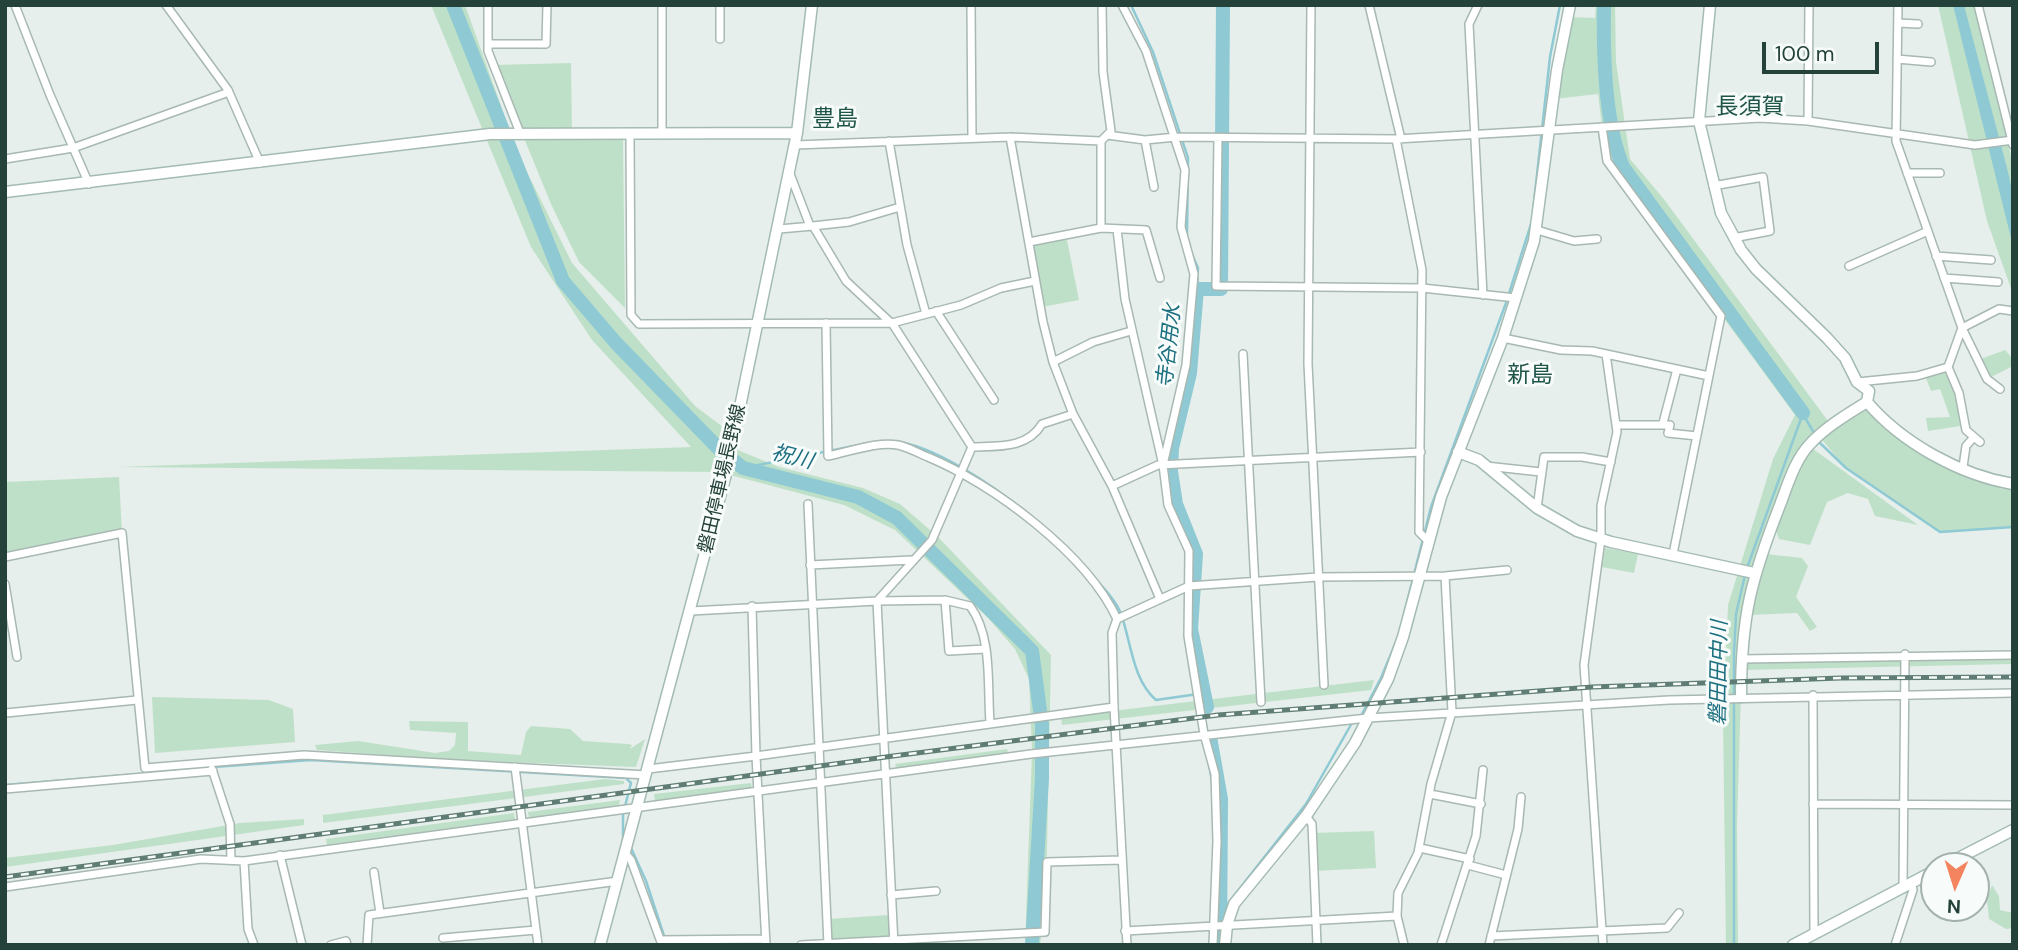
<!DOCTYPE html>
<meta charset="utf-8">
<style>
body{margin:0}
#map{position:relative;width:2018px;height:950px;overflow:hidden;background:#e6efeb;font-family:"DM Sans",sans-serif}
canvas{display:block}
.frame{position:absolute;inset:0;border:7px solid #24423a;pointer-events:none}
.north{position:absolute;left:1920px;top:852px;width:70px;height:70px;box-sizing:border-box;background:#f7fbf9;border:2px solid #a3b1ad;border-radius:50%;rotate:183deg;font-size:19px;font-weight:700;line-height:28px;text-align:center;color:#24423a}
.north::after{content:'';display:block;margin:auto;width:24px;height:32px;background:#f4845f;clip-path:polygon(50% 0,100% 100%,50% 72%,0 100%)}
.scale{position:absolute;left:1762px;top:42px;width:117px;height:32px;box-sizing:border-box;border:4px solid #24423a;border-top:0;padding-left:9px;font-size:21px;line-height:24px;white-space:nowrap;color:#24423a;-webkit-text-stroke:5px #f7fbf9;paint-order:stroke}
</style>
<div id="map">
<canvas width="2018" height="950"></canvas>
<div class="frame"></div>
<div class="north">N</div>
<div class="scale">100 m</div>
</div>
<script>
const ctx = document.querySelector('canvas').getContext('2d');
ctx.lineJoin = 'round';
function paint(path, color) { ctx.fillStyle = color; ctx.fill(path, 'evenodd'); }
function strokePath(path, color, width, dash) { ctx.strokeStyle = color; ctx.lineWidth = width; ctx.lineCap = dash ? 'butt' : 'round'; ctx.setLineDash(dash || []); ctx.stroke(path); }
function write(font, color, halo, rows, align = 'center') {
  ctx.font = font + ' "DM Sans","Noto Sans JP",sans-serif'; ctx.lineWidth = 6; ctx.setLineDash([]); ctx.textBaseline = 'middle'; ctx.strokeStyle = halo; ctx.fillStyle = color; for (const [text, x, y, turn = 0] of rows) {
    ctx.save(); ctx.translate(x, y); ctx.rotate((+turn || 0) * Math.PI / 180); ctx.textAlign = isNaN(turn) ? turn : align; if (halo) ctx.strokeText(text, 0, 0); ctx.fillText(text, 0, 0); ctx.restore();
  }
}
const green = new Path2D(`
 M431,5h34l54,151 53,107 123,143 32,24 -10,42 -599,-5 573,-20 -99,-107 -61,-93z
 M1596,5h19l1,57 14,97 33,39 168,227 36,-23 42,43 93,44 11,-1v39l-73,5 -97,-67 -24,-29 -10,10 109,79 -43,-9 -7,-17 -20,-6 -21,9 -17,43 -31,-6 -4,-11 -21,45 -13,120 -4,132 1,120h-12l-3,-228 5,-112 45,-146 22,-44 -189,-257 -8,-64 -44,5 13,-82 28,1z
 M1938,5h40l35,161v128l-26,-73z
 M571,63l1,71h-32l83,6 2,168 -46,-46 -28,-58 -57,-139z
 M1066,235l13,65 -37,7 -13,-65z
 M2005,350l8,9v7l-26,13 -9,-19z
 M1945,372l12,26 3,28 -32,5 -2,-13 24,-1 -10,-28 -9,2 -5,-13z
 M735,449l44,18 84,21 37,16 37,32 114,119 -5,243 -6,47h-15l7,-194 -3,-72 -14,-30 -28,-32 -92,-87 -51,-25 -125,-33z
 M119,477l3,56 -117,24v-75z
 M1605,548l33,6 -4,19 -32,-6z
 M1766,554l36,4 6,8 -12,31 21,30 -7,4 -13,-18 -48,2z
 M2013,655v9l-268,6 2,-11z
 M1374,680l-3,10 -309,35 -1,-8z
 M152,697l117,3 24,9 2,33 -140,11z
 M409,721l59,1v29l53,4 5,-23 5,-6 39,3 13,12 45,3 4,1 -2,4 15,-10 -9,28 -182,-7 -137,-10 -2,-5 43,-4 77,12 14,-2 6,-6 1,-12 -46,-3z
 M1007,749l2,8 -112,15 -2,-8z
 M605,779l19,2v3l-301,39v-8z
 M751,783l1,6 -97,13 -1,-8z
 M620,800l-1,5 -90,13 -1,-6z
 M514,813l1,7 -188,25 -1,-6z
 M304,819v6l-299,42v-9l108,-13 127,-22z
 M1374,831l2,37 -62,3 -2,-38z
 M1992,885l7,11 1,14 13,3v15l-7,1 -17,-10 -2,-19z
 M889,915l1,22 -60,3 -1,-21z`);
const water = new Path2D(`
 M1953,5h11l43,163 6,26v52z`);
const stream = new Path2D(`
 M1131,5l22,47 35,106 -1,77
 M1533,211l17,-154 10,-52
 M1191,252l7,16 -1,21
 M1803,414l11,19
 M892,441c41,3 103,46 135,72
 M1819,442l27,26 94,64 73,-5
 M743,468l111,-22
 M1747,568l56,-155
 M1094,578c10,10 22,23 27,36 10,27 11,65 35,86l49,-7
 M1404,614l27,-107 75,-204 26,-82
 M1361,716l20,-38 17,-41
 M214,767l97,-7 315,18 5,5 -8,31v27
 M5,785l171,-14
 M631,848l15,33 21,64
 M1222,911l84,-107 47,-83
 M1734,945v-292l2,-39 9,-39`);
const river = new Path2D(`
 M453,5l110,276 53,62 105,108 22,17 115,29 39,21 135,133 10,74v53l-10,167
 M1604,5c-1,48 1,119 19,162l180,246
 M1207,707l-16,-78 5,-75 -20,-50 -5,-33 1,-23 18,-75 7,-84h24l2,-284
 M1210,737l11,62 -1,146`);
const street = new Path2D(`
 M15,5l35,90 39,89
 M166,5l62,85 32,73
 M488,5v46l32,82
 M971,5l1,133
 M1102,5l1,67 8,59 -4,4
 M1122,5l24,46 39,119 -4,57 13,47 -8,91 -23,100 5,40 21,46 -1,85 16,98 11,40 2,67 -4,104
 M1311,5l-3,359 16,321
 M1369,5l32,134
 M1478,5l-9,19 14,271
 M1898,5l-2,136 66,187 25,51 13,10
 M1978,5l35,140
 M1898,23l20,1
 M720,39v-34
 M488,44h58l1,-39
 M1897,59l34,3
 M1808,121l1,-116
 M1602,127l5,34 114,155 -48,238
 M630,134l1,181 8,9 253,-1 69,-18 40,-17 34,-7
 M662,134v-129
 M1010,137l33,185 10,40 20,52 39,72 48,113
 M1218,138l-2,148 206,2 94,10
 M1396,139l26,131 -3,262 9,9
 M1145,140l9,47
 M889,141l18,104 19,69
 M1101,141v87
 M795,145l215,-8 91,4 6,-6 38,5 31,-3 220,2 364,-21 48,3 167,24 38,-5
 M5,159l68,-11 156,-56
 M1907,173h33
 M790,174l20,52
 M1713,186l50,-9 7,54 -37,7
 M813,226l36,-4 51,-15
 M779,229l34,-3 33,55 43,40
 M1117,229l8,70 37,162
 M1537,230l37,11 23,-2
 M1029,242l72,-14 45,2 14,48
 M1936,256l55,4
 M1849,266l79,-35
 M1944,278l54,4
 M936,311l58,89
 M826,323l2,133c21,-4 49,-15 70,-11 10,2 20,8 30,12 65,27 159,97 189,162
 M892,323l80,124c26,-1 55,2 70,-23l31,-10
 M1503,338l58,12 31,1 117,25
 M1243,354l18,348
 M1053,362l40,-20 38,-11
 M1948,367l11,26 7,37 14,12
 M1858,382l59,-6 31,-9 14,-39 37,-19 14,2
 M1663,423l14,-54
 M1616,425h54l-2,8 29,3
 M1486,466l55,6
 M1963,467l3,-21 8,-9
 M1112,486l46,-21 263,-13
 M808,504l20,440
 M1537,508l7,-51h38l29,5
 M5,557l117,-24 23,235 159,-13 342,20
 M810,565l101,-5
 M5,584l12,73
 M945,600l4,51 36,-2
 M752,606l4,150 358,-49
 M691,611l186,-10 68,-1 25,6c23,31 17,79 20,116
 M1741,659l272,-4
 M1813,695l1,239
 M6,713l131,-13
 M515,767l23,178
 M212,769l18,55 1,36
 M648,769l108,-13 10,189
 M5,789l208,-18
 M1430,794l51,10
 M1813,804l200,1
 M1306,816l6,8 5,121
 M1420,848l50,11
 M625,853l6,7 30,82
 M280,855l22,90
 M244,861l4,68 6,16
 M1468,865l38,10
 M374,872l6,41
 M5,887l196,-28 43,2 787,-107 337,-36 301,-18 344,-7
 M1903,887l2,-233
 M891,895l45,-4
 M1125,931l272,-15
 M1491,936l176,-8 12,-15
 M443,938l93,-8
 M661,940l105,-1
 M331,945l15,-4 1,4
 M367,945l2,-30 249,-34
 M801,945l244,-13 2,-70 74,-2
 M894,945l-17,-344 55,-61 40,-93
 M1127,945l-13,-238 -2,-74 5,-14 72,-33 129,-9 127,-1 62,-6
 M1404,945l-7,-29 1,-23 20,-40 13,-69 21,-72 -7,-136
 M1441,945l35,-109 7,-66
 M1489,945l29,-116 3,-32
 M1603,945l-19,-280 17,-126v-33l16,-74 -11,-78
 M1895,945l18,-55 -2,-8`);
const secondary = new Path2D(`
 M1710,5l-11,116 22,92 20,37 15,19 71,69 18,20 12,24 12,9 -2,11c35,41 93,73 146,82
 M5,192l485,-58 307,-1
 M1458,452l21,8 58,48 40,23 34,11 143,31
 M1741,697c0,-80 10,-118 39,-192 8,-21 15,-46 31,-62 16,-17 37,-29 56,-41
 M1943,866l70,-36
 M600,945l126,-471 71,-341 15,-128
 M1225,945l2,-20 7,-21 72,-88 49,-73 33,-64 15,-42 38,-140 62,-159 31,-97 23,-171 13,-65
 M1793,945l141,-74`);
const rail = new Path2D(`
 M5,877l888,-121 325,-41 374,-28 249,-9 172,-1`);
const streetNames = [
 ["磐田停車場長野線",723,479,-77]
];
const waterNames = [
 ["寺谷用水",1170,346,-84],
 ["祝川",792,458,14],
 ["磐田田中川",1720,673,-89]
];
const quarterNames = [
 ["長須賀",1750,108],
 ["豊島",835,120],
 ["新島",1530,376]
];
paint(green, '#bfe0c8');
paint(water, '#8ec9d4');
strokePath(stream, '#8ec9d4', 2.5);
strokePath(river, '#8ec9d4', 14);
strokePath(street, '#a8b8b2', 10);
strokePath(secondary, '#a4bbb3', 13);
strokePath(street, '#fff', 7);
strokePath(secondary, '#fff', 10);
strokePath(rail, '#5f7d75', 5);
strokePath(rail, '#f7fbf9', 2.5, [8]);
write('19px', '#24423a', '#f7fbf9', streetNames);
write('italic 21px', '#1c6f80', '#f7fbf9', waterNames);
write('23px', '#1f5548', '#f7fbf9', quarterNames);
</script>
